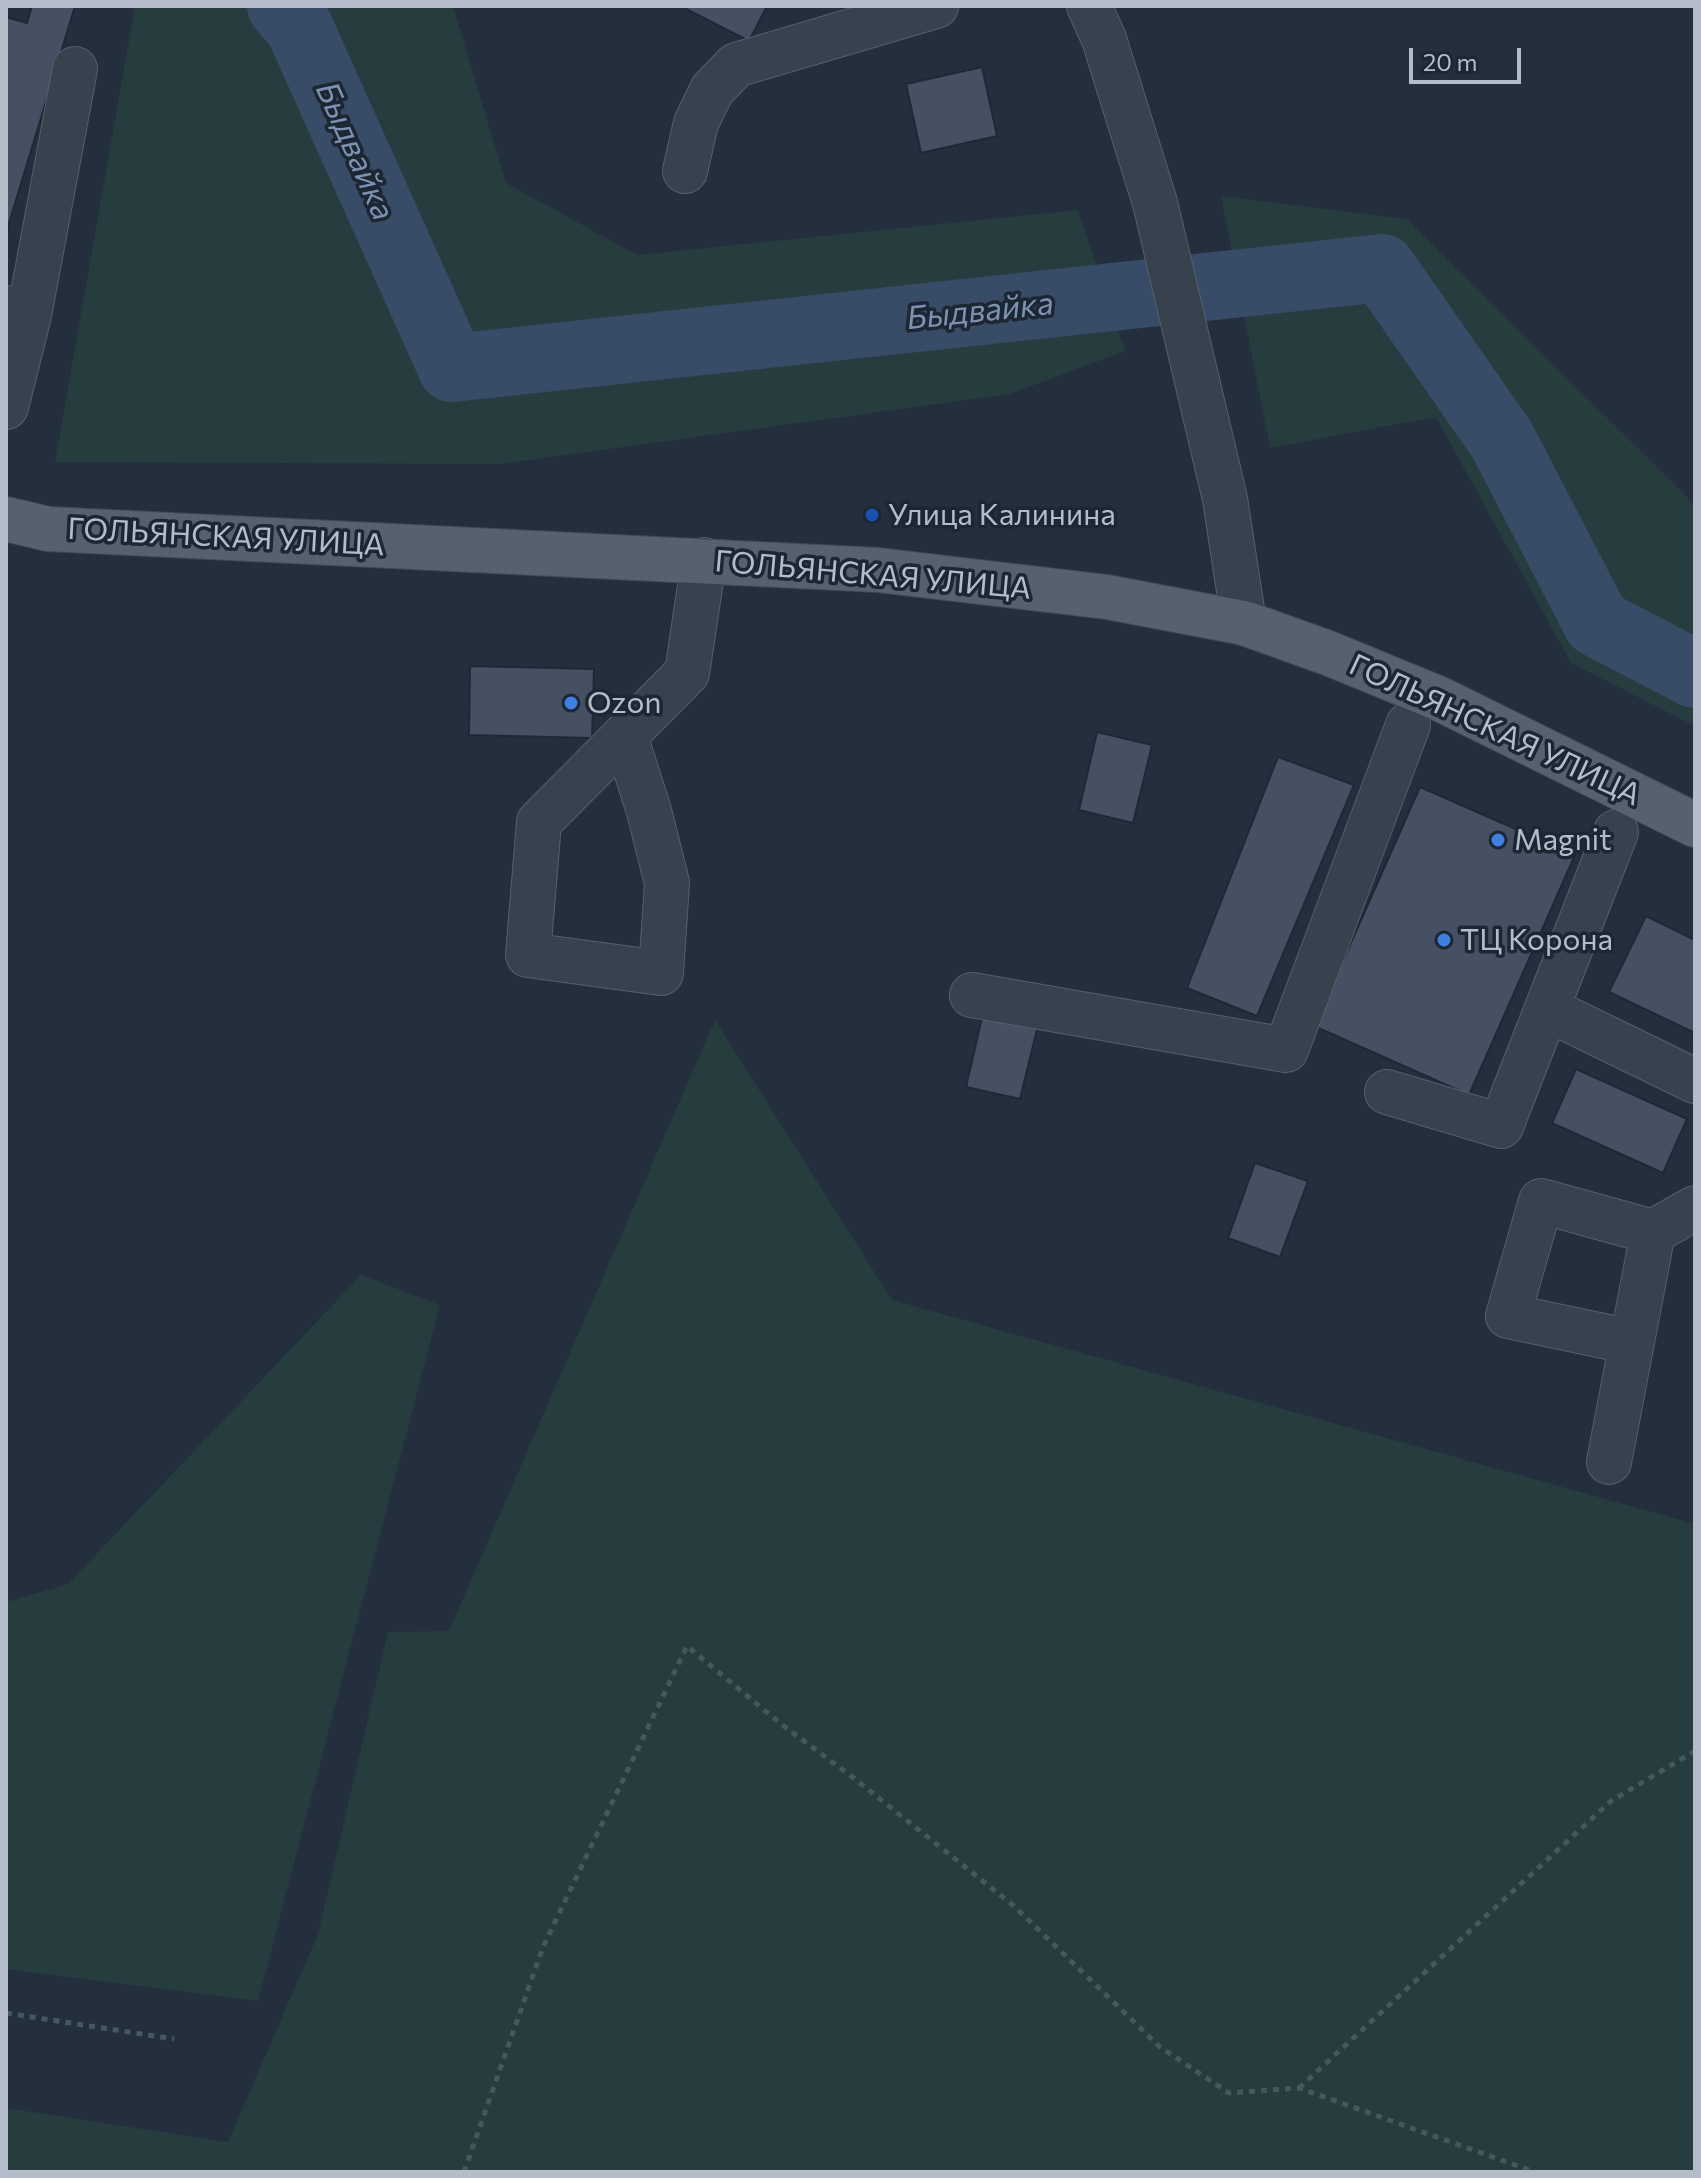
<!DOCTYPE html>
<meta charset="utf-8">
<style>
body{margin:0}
#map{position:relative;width:1701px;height:2178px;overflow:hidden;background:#242f3e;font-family:Commissioner,sans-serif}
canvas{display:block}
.frame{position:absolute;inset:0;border:8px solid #b4bcc9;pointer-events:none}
.scale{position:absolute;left:1409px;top:48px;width:112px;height:36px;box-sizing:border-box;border:4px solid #b4bcc9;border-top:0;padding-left:10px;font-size:24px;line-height:28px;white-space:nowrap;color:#b4bcc9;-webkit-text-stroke:6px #1d2633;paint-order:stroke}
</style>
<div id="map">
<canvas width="1701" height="2178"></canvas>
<div class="frame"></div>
<div class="scale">20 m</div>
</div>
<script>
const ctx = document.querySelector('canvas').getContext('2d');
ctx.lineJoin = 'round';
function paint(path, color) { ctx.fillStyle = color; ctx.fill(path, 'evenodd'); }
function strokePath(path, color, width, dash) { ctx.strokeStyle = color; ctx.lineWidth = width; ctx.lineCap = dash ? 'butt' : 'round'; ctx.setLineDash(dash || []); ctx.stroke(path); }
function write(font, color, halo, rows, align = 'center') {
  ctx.font = font + ' Commissioner,sans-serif'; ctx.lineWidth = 7; ctx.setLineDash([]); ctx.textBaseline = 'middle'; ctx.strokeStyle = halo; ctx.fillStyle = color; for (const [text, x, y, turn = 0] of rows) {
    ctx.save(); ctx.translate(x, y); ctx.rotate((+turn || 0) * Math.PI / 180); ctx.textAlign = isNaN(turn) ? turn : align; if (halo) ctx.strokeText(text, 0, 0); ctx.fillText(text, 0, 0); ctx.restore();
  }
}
const green = new Path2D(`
 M135,6h318l53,177 131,72 441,-45 47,141 -115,43 -510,70 -445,-2z
 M1221,196l186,23 288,286v221l-124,-63 -135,-246 -166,31z
 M715,1020l177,280 803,224v648h-1689v-64l222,34 90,-208 70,-302 61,-1z
 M361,1275l79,30 -182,696 -252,-32v-367l62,-18z`);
const river = new Path2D(`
 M281,6l18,21 153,341 930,-100 120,172 95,183 98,51`);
const building = new Path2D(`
 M32,6h43l-69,227v-216l21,6z
 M688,6h79l-18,35 -63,-32z
 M982,67l15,69 -76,17 -15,-69z
 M470,666l124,3 -2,69 -123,-3z
 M1097,732l55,13 -19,78 -54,-13z
 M1278,757l76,28 -97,231 -70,-28z
 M1420,787l155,68 -106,240 -155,-69z
 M1646,916l49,24v93l-86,-41z
 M984,1009l55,12 -19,78 -54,-12z
 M1576,1069l111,50 -24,54 -111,-50z
 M1255,1163l53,18 -28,76 -52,-19z`);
const path = new Path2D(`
 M6,2013l168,26
 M1299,2088l312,-287 84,-50
 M464,2172l79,-225 144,-301 94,78 74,55 159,127 146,141 69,46 70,-5 236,84`);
const minor = new Path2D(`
 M1089,6l15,33 51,164 70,296 19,124
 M685,171l11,-48 16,-33 24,-25 200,-59
 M6,308l23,7 46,-246
 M6,407l23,-92
 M625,736l24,75 18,72 -6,90 -133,-18 11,-133 148,-149 17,-113
 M972,995l314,55 122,-325
 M1547,1009l148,72
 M1387,1092l114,34 115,-294
 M1632,1342l-124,-26 33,-115 112,31
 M1609,1462l44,-230 42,-24`);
const major = new Path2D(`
 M6,519l42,10 830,41 229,27 137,26 84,30 112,46 255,126`);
const markers = [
 [872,515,8,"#1a4fb4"],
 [571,703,8,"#3f7fe0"],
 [1498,840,8,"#3f7fe0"],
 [1444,940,8,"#3f7fe0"]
];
const poiNames = [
 ["Улица Калинина",888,515],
 ["Ozon",587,703],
 ["Magnit",1514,840],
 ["ТЦ Корона",1460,940]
];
const streetNames = [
 ["ГОЛЬЯНСКАЯ УЛИЦА",226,537,3],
 ["ГОЛЬЯНСКАЯ УЛИЦА",873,575,5],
 ["ГОЛЬЯНСКАЯ УЛИЦА",1495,730,25]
];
const waterNames = [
 ["Быдвайка",355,151,66],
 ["Быдвайка",980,311,-6]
];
paint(green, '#263c3f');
strokePath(river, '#394c67', 68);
paint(building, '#455162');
strokePath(building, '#1f2835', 2);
strokePath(minor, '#565f6c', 46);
strokePath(major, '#414a57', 46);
strokePath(path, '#44595c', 5, [6, 6]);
strokePath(minor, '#38414e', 44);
strokePath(major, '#56606e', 44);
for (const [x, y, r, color] of markers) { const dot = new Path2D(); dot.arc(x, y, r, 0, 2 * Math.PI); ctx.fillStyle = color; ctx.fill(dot); strokePath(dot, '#1d2633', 3); }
write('30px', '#b4bcc9', '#1d2633', poiNames, 'left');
write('30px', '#b4bcc9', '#1d2633', streetNames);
write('italic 32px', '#7c92b1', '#1d2633', waterNames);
</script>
